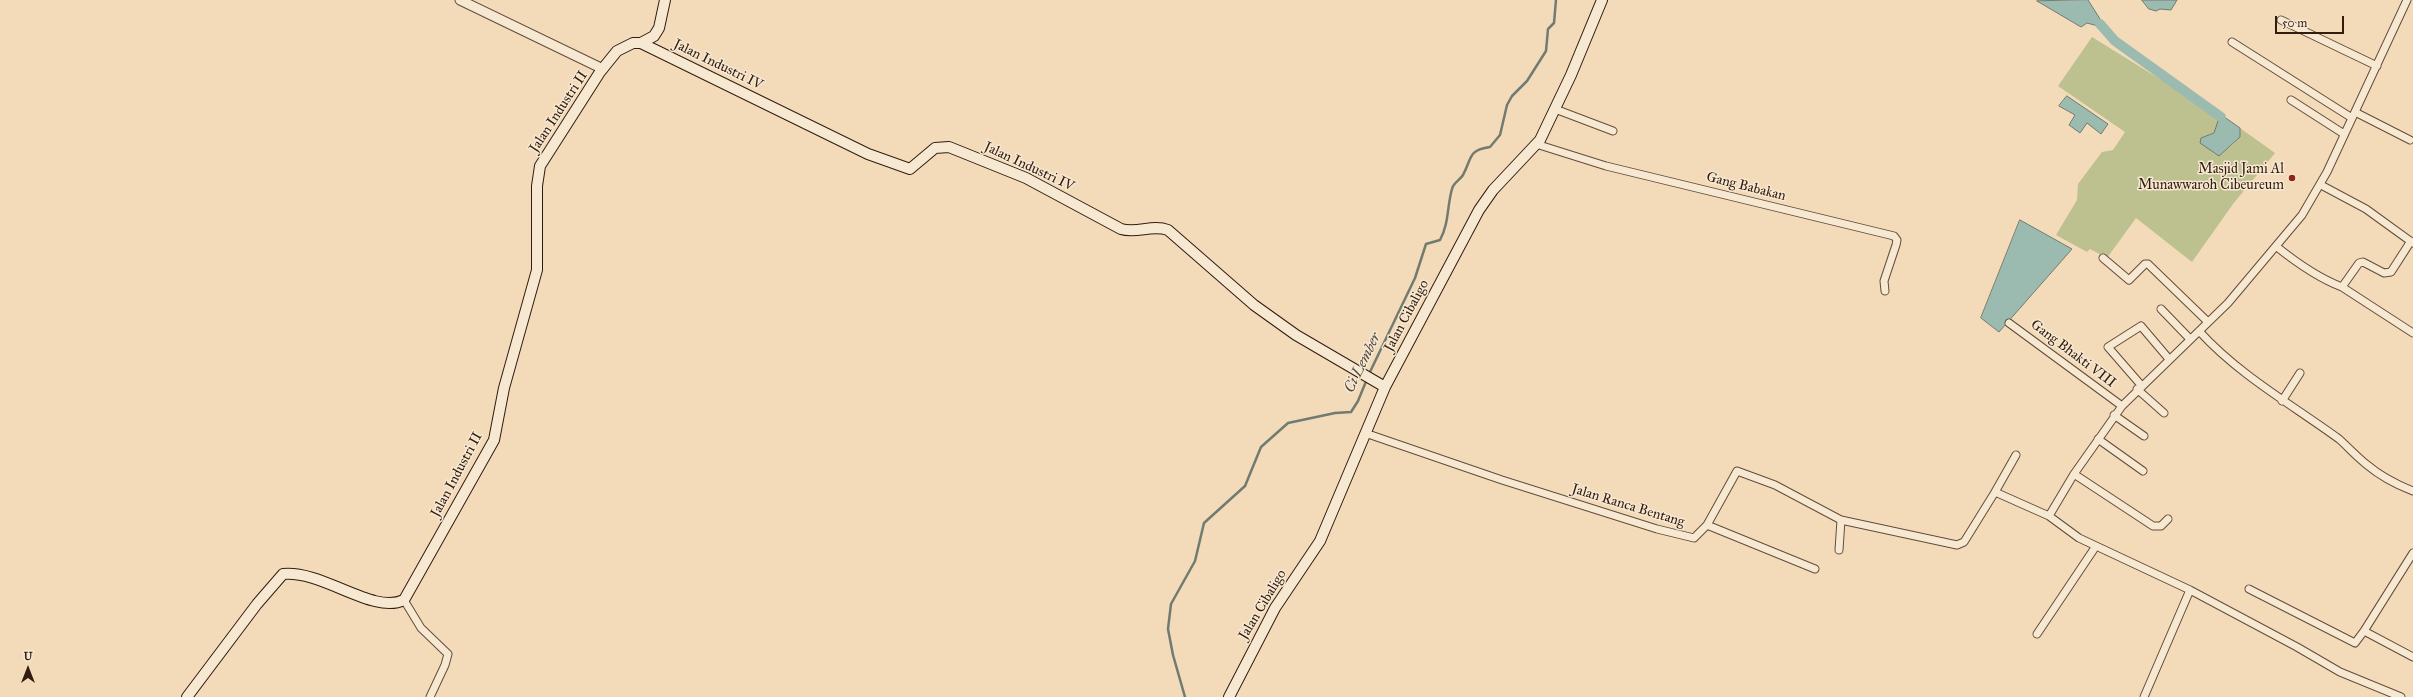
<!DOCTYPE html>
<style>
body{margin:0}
#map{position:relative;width:2413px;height:697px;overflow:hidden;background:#f3dbba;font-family:"IM FELL Great Primer",serif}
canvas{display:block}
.north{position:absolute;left:8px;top:649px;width:40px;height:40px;-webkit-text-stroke:3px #f7e8d2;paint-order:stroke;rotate:0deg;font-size:11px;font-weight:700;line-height:16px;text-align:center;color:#321c10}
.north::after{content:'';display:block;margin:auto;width:14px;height:18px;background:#321c10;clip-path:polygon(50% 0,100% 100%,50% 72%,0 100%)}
.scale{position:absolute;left:2275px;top:16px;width:69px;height:18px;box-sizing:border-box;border:2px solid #321c10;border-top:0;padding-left:5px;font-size:12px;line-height:14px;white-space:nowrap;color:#321c10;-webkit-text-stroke:3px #f7e8d2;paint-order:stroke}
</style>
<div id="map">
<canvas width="2413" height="697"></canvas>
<div class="north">U</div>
<div class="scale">50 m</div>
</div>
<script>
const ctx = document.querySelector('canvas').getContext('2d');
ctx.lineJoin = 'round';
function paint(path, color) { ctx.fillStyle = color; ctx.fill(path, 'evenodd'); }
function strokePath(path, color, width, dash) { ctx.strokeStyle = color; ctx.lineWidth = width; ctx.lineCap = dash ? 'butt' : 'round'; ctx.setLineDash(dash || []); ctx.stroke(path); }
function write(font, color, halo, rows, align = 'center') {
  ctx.font = font + ' "IM FELL Great Primer",serif'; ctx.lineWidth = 3; ctx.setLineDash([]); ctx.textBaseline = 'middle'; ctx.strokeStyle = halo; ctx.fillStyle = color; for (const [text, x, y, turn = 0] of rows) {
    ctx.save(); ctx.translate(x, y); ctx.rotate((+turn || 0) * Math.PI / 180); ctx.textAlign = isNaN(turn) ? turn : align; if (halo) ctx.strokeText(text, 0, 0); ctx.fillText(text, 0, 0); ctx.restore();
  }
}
const green = new Path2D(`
 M2092,37l129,80 -7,16 -13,5 3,6 11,10c11,-2 28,-15 25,-26l35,25 -42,51 -41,58 -56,-44 -29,40 -17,-9 -3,3 -31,-17 21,-35 1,-16 24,-32 11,-2 12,-18 -67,-46z`);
const water = new Path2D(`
 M2088,0l14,22 -4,4 -11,-3 -6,4 -44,-26z
 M2142,0h35l-6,10 -11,-1 -4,2 -7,-2z
 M2067,96l41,28 -7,10 -14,-11 -7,10 -11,-8 6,-10 -16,-9z
 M2223,116l17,12v9l-21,19 -19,-13 1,-5 13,-5 5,-15z
 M2020,220l52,29 -73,83 -18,-14z`);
const stream = new Path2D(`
 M1369,374l46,-96 11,-34 14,-4c9,-16 7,-34 12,-51 1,-6 8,-9 11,-14 9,-17 5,-25 27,-28l10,-12 7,-30 5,-9 15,-15 19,-30 2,-22 6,-6 2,-23
 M1185,697l-12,-42 -5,-26 3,-25 24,-43 9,-38 41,-37 16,-39 27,-24 47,-10 16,-1 7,-11 9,-22`);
const canal = new Path2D(`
 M2100,24l15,17 106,76`);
const minor = new Path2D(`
 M2281,20l96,46
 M2232,42l120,76
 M2291,100l53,34
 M1555,109l58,22
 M2355,112l55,28
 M1536,144l70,22 288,70 3,4 -1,5 -12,36 1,10
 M2321,185l45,24 47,34
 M2277,247c20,16 41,31 65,40l71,46
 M2103,258l26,22 16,-16h3l60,58
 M2342,287l17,-24 4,-1 21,11 7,-1 20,-31
 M2161,309l29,30
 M2009,323l113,83
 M2199,331c40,44 92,73 140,108 9,8 17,17 27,25 14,12 29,20 47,27
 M2141,385l-33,-38 33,-21 28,33
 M2137,389l27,24
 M2282,401l18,-28
 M2114,415l30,21
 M1365,433l137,47 155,49 37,9 13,-13 30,-54 38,14 66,35 116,25 7,-3 31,-50 54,24 30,22 111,52 107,57 43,25 61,25
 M2098,439l45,32
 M2074,474l79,52h8l7,-7
 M1995,492l21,-37
 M2049,516l25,-42 48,-68 106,-103 74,-88 25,-43 80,-172
 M1707,525l108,44
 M1839,550l2,-30
 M2249,589l106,54 9,-12 49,-78
 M404,600l17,28 27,26 -3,11 -15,32
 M2364,631l49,26
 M2037,634l59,-88
 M2144,697l46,-107`);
const tertiary = new Path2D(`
 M460,0l143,69`);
const secondary = new Path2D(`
 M641,43l227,111 42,15 25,-21 14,-1 77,31 95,51c16,5 31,-5 47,1l86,75 42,30 89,52
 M187,697l70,-93 26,-30c40,-4 90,41 121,26l90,-160 10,-52 33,-118v-84l3,-20 60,-94 17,-21 16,-8h8l13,-7 5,-8 6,-28
 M1229,697l46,-89 45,-67 65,-154 94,-177 14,-20 47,-50 31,-65 31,-75`);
const markers = [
 [2292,178,4,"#8f2418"]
];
const streetNames = [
 ["Jalan Industri IV",718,65,26],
 ["Jalan Industri II",559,112,-57],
 ["Jalan Industri IV",1029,167,25],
 ["Gang Babakan",1746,187,14],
 ["Jalan Cibaligo",1407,316,-62],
 ["Gang Bhakti VIII",2073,354,37],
 ["Jalan Industri II",457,475,-62],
 ["Jalan Ranca Bentang",1628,506,17],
 ["Jalan Cibaligo",1263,605,-59]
];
const poiNames = [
 ["Masjid Jami Al",2284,170],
 ["Munawwaroh Cibeureum",2284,186]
];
const waterNames = [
 ["Ci Lember",1363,363,-64]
];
paint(green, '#bdc08f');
paint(water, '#9bbbb0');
strokePath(water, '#717b70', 1);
strokePath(stream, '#717b70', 2.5);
strokePath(canal, '#9bbbb0', 10);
strokePath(minor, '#624c3a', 9);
strokePath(tertiary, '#624c3a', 11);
strokePath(secondary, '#321c10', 12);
strokePath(minor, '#f7e8d2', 7);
strokePath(tertiary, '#f7e8d2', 9);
strokePath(secondary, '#f7e8d2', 10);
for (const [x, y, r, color] of markers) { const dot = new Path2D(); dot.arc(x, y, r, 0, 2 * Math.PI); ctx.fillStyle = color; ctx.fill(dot); strokePath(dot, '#f7e8d2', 1.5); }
write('14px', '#321c10', '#f7e8d2', streetNames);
write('14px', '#321c10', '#f7e8d2', poiNames, 'right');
write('italic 15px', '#524c40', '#f7e8d2', waterNames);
</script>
